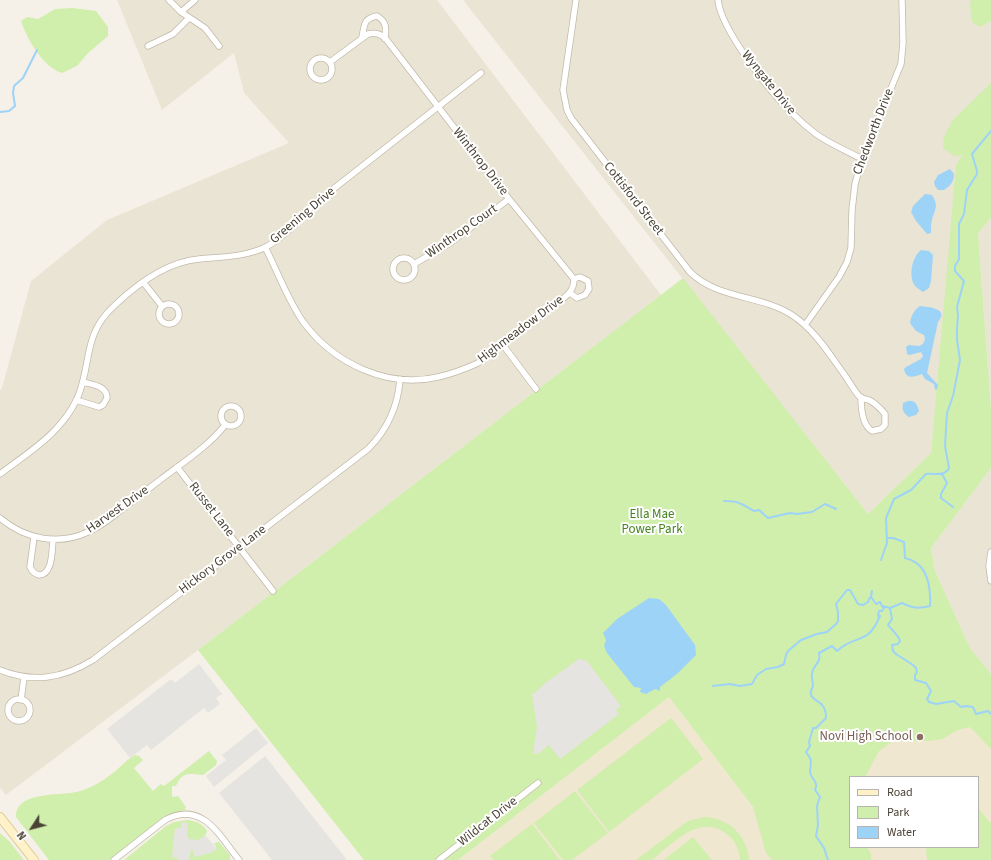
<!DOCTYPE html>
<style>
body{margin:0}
#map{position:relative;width:991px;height:860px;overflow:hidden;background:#f6f1e8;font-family:"Source Sans 3",sans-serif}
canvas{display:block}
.legend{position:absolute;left:849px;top:776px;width:130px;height:72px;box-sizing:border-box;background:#fff;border:1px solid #b7b3ae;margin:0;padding:5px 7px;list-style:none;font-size:12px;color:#4a4235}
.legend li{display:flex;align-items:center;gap:8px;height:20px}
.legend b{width:20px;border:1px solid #b7b3ae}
.north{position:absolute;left:12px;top:808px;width:40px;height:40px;-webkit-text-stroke:3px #fff;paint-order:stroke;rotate:234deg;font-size:11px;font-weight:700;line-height:16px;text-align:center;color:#4a4235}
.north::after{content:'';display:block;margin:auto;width:14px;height:18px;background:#4a4235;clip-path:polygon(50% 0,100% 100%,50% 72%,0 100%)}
</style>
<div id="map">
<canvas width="991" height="860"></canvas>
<ul class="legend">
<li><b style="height:5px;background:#fff2c8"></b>Road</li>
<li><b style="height:11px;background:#d0eeac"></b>Park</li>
<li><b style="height:11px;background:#9ed3f8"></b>Water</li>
</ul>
<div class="north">N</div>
</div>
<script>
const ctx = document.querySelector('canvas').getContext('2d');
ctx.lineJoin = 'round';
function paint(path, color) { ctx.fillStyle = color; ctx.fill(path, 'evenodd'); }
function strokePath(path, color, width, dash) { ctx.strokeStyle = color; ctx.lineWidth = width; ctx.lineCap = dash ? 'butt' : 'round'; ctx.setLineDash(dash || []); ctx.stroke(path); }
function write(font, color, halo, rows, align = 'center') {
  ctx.font = font + ' "Source Sans 3",sans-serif'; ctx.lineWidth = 4; ctx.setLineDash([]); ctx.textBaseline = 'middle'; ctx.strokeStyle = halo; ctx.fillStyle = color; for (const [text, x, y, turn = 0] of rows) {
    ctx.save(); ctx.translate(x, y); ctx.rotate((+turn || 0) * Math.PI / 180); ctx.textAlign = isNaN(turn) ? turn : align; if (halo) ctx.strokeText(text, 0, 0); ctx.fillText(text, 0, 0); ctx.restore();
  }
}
const residential = new Path2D(`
 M117,0h320l224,295 -463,355 -192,145 -6,-7v-398l2,-2 29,-107 76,-61 182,-77 -45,-50 -10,-40 -72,57z
 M463,0h528v117l-37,85 -23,251 -63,61z
 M991,218v191l-13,-176z
 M991,468v206l-21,-26 -35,-77 -4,-23z`);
const education = new Path2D(`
 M991,674v186h-533l211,-163 84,110zM850,777h128v70h-128z`);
const green = new Path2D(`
 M971,0h20v21l-11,6 -8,-5 -2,-16z
 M73,8l23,3 12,16v9l-21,18 -10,12 -15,7c-19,-6 -35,-34 -41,-52l6,-4 11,2 17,-10z
 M991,83v135l-13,15 13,176v59l-60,80 4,23 35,77 21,26v75l-21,-22 -12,3 -16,9 -12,2h-37l-14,10 -14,26h-15v70h17l4,7v6h-99l-6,-7 -13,-46 -84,-110 -211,163h-94l-166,-210 485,-372 185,236 63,-61 25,-288 7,-10 -9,1 -11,-8 1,-11 8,-16z
 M671,718l32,41 -94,73 -32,-42z
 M209,751l8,10 -1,4 -13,10c-13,-1 -21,-4 -27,11h-4v11l6,-1 8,11 -1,3 -18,5 -6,4 -52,41h-60l-33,-43c-1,-26 44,-21 60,-25 14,-3 27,-11 38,-20 7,-5 13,-13 21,-17l4,1 4,4 -9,8 19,23 8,-7 3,2z
 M575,791l33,42 -36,27h-9l-29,-37z
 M978,807l10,14 3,1v38h-64l-1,-13h52z
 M704,817c25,1 43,18 45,43h-9c-1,-12 -6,-22 -16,-28 -24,-15 -45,6 -63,20 -2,2 -6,6 -9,8 -4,0 -11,0 -16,0l49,-37 6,-3z
 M188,820c8,1 15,4 19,11l-3,7 13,11 -3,-6 5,-1 11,13v5h-106l42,-34 8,-4z
 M532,824l28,36h-66l-4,-4z
 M0,833l9,8 15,19h-24z
 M693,837l19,23h-48z`);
const parking = new Path2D(`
 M580,658l3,3 3,-1 35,46 -5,4 3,4 -59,45 -11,-14 -11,9 -5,-1 4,-26 -5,-33 3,-1 9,-9z
 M199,664l23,30 -6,4 4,6 -12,9 -4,-5 -53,42 -4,-5 -17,13 -23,-29 64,-50 4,4z
 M256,728l12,15 -54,44 -8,-11 20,-16 -4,-5z
 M265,756l82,104h-75l-53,-67z
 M182,822l6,1 -1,12 2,4 8,1 9,-4 11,13 -7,4 -16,4 -1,-7h-2l-2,10h-11l-1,-2 -5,-1 3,-29h6z`);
const water = new Path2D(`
 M950,169l4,5c0,8 -4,12 -10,16h-6l-3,-4 -1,-4 4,-7z
 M925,194l7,1c7,11 3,14 0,25 -1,3 -1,9 -1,13l-4,1 -11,-13 -5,-9 2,-6z
 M921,250l8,1 4,4 -2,26 -2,7 -6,4c-3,-2 -6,-4 -8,-6 -7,-10 -3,-29 6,-36z
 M920,306c8,1 30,2 18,16l-11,51 11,12 -1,4 -2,1 -1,-6 -9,-5 -3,-5c-8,3 -16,6 -18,-5l2,-2 15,-8 2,-3 -2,-4 -11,3 -3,-1 -1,-7 3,-2 10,1 4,-2 2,-5 -1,-4 -8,-4 -6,-8c1,-7 4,-13 10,-17z
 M908,401c7,-1 9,3 11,10l-3,4 -7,2c-6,-4 -7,-7 -6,-14z
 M649,598l10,1 7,6 29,40 1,10 -19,19 -17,13v4l-5,-2 -9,5 -6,-2 1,-4 -7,-1 -27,-34 -3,-7 2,-6 -3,-7 14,-14z`);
const stream = new Path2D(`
 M0,112l9,-1 6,-5 -2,-13 1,-7 9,-8 14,-28
 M942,474l5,9 -6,11v4l12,9
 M724,501c16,0 17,3 30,10l5,-1 9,8 22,-5 7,1 15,-2 13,-8 11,5
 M881,560l6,-17 -1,-25 8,-19 17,-9 15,-16c9,-1 18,3 23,-6l-4,-22 2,-33 6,-17 7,-36 -3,-20v-11l1,-14 -1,-8 7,-26 -9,-10v-5l4,-7v-35l5,-10 3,-24 10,-16v-3l-5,-17 19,-23
 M871,597l5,7 4,-2 2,4
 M890,608l2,11 -4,6c4,5 11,11 12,16l-2,3 -6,1 1,6 3,3 17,11 3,3 1,4 -2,3v5l11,3 5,8 -4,8 2,3 7,2 18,-3 7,6 5,-1 7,1 3,7 12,-3 3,3
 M713,686l17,-2 10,2 12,-2 5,-9 9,-6 12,-2 6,-3 2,-9 2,-4 13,-11 16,-6 10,-2 9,-8 2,-3v-9l-2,-8 11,-14h3l8,14 5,1 5,-3 1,-3 2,-2 1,-6
 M828,860l-4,-12 -8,-12 2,-11 -1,-19 3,-9 -5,-7c4,-9 -4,-10 -5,-18 0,-5 2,-10 0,-14 -1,-2 -3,-4 -4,-6l4,-6 -1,-4 4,-14h3l10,-10c0,-18 -12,-15 -15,-23 -1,-3 1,-7 2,-9 0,-5 -2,-9 -1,-13 2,-10 9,-9 7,-20l13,-7 5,5c19,-18 30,-4 43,-35h-2l1,-5h3l2,-3 -2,-2 8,2 12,-5c10,5 16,6 28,3 1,-20 -2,-43 -25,-48l-1,-16 -11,-4h-5`);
const street = new Path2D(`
 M169,0l12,12 24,16 14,18
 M576,0l-13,90 4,20 4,8 119,154c27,27 71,23 102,43 23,15 38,40 54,62 4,6 9,15 14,20 2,2 6,2 9,3 6,3 11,8 16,14v11l-4,4 -9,2c-10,-6 -11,-23 -11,-34
 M718,0c3,30 53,93 75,114 7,7 15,14 23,20 14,10 31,17 46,25
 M181,12l14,-12
 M362,37c3,-13 1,-18 15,-21 10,6 9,12 8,23
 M148,46l25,-12 16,-16
 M310 69a11 11 0 1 1 22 0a11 11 0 1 1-22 0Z
 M265,247c12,23 24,56 39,76 30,40 83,66 134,54 13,-3 27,-8 40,-14l82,-62c8,-6 14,-11 14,-22l-65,-80 -123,-160c-6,-5 -10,-7 -18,-5l-38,28
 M393 269a11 11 0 1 1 22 0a11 11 0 1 1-22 0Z
 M414,264l36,-21 59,-44
 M143,282l19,24
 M570,293l7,5 8,-3 4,-6 -1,-8 -8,-4 -6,2
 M159 314a10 10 0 1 1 20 0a10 10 0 1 1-20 0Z
 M805,325l34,-48 8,-15 4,-14 1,-38 3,-26 7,-25 39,-95 2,-21 -1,-43
 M503,345l33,44
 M76,400l23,7 4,-2 4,-7c0,-12 -14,-13 -24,-16
 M221 416a10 10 0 1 1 20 0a10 10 0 1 1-20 0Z
 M177,467l96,124
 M0,474c29,-22 61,-41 77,-75 15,-34 5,-64 37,-93 23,-22 52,-44 85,-47 22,-2 46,-2 67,-12 21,-11 34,-31 52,-46 54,-43 109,-85 163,-128
 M0,518c25,21 58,28 88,14 12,-5 23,-14 33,-22 13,-10 26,-20 39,-30 22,-17 48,-33 65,-55
 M34,537l-4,30c2,4 4,7 9,8 14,0 13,-26 14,-35
 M991,552l-2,14 2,15
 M0,670c33,13 62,9 93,-10l275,-211c20,-20 30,-42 32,-70
 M8 710a11 11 0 1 1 22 0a11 11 0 1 1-22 0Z
 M21,700l3,-23
 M114,860l51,-40c37,-20 54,15 74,40
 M439,860l99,-77`);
const secondary = new Path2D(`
 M0,817l34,43`);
const markers = [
 [920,737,4,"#8d6e63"]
];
const streetNames = [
 ["Wyngate Drive",768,83,51],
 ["Chedworth Drive",874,132,-69],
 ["Winthrop Drive",480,162,52],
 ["Cottisford Street",633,199,52],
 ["Greening Drive",303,216,-40],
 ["Winthrop Court",462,232,-35],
 ["Highmeadow Drive",521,330,-37],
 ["Harvest Drive",118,510,-35],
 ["Russet Lane",211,510,52],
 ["Hickory Grove Lane",223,560,-37],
 ["Wildcat Drive",488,822,-38]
];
const parkNames = [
 ["Ella Mae",652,515],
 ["Power Park",652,530]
];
const educationNames = [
 ["Novi High School",912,737]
];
paint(residential, '#eae4d5');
paint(education, '#f0e7d0');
paint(green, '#d0eeac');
paint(parking, '#e6e4e0');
paint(water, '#9ed3f8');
strokePath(stream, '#9ed3f8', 2);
strokePath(street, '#c2baa9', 7);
strokePath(secondary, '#deca94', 10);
strokePath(street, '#fff', 5.5);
strokePath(secondary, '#fff2c8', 8);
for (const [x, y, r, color] of markers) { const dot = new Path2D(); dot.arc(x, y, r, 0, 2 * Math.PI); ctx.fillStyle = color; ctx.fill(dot); strokePath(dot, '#fff', 1.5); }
write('13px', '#4a4235', '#fff', streetNames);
write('13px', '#468321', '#fff', parkNames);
write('13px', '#785e54', '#fff', educationNames, 'right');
</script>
